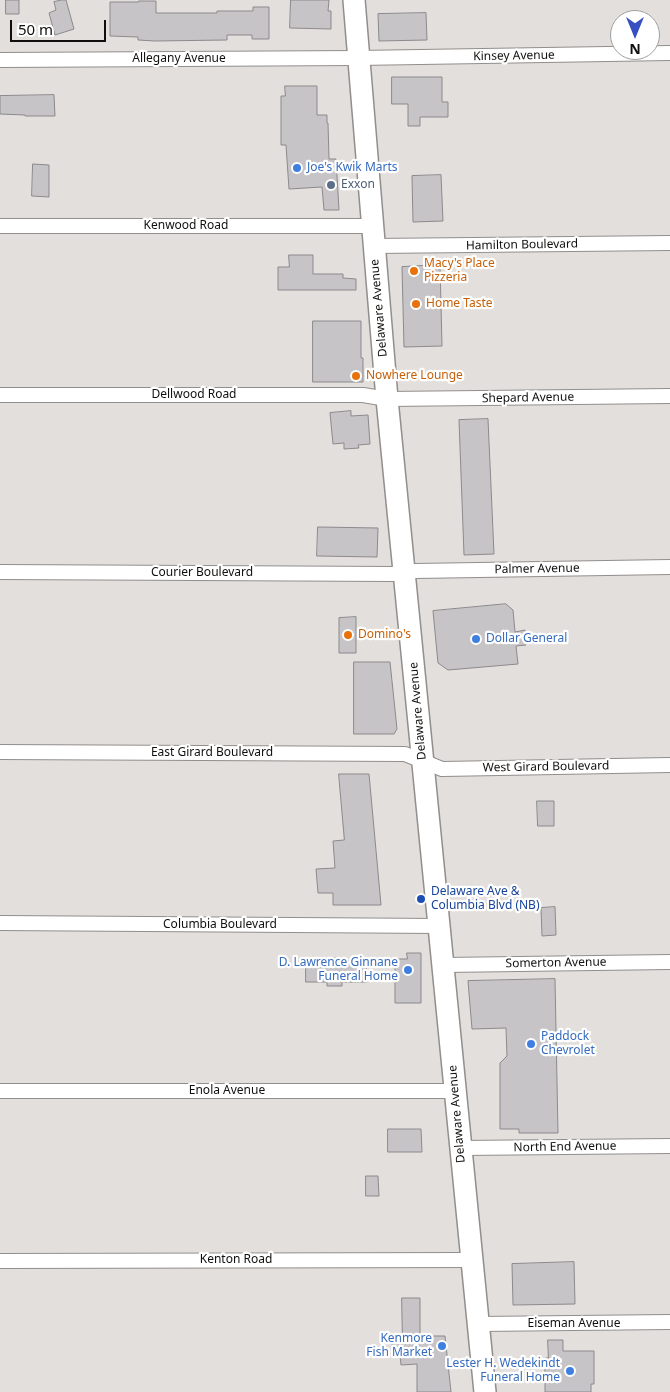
<!DOCTYPE html>
<style>
body{margin:0}
#map{position:relative;width:670px;height:1392px;overflow:hidden;background:#e3dfdc;font-family:"Noto Sans",sans-serif}
canvas{display:block}
.north{position:absolute;left:610px;top:10px;width:50px;height:50px;box-sizing:border-box;background:#fff;border:1px solid #9f9f9f;border-radius:50%;rotate:180deg;font-size:14px;font-weight:700;line-height:20px;text-align:center;color:#100f0e}
.north::after{content:'';display:block;margin:auto;width:18px;height:22px;background:#3650c1;clip-path:polygon(50% 0,100% 100%,50% 72%,0 100%)}
.scale{position:absolute;left:10px;top:20px;width:96px;height:22px;box-sizing:border-box;border:2px solid #100f0e;border-top:0;padding-left:6px;font-size:15px;line-height:18px;white-space:nowrap;color:#100f0e;-webkit-text-stroke:4px #fff;paint-order:stroke}
</style>
<div id="map">
<canvas width="670" height="1392"></canvas>
<div class="north">N</div>
<div class="scale">50 m</div>
</div>
<script>
const ctx = document.querySelector('canvas').getContext('2d');
ctx.lineJoin = 'round';
function paint(path, color) { ctx.fillStyle = color; ctx.fill(path, 'evenodd'); }
function strokePath(path, color, width, dash) { ctx.strokeStyle = color; ctx.lineWidth = width; ctx.lineCap = dash ? 'butt' : 'round'; ctx.setLineDash(dash || []); ctx.stroke(path); }
function write(font, color, halo, rows, align = 'center') {
  ctx.font = font + ' "Noto Sans",sans-serif'; ctx.lineWidth = 4.5; ctx.setLineDash([]); ctx.textBaseline = 'middle'; ctx.strokeStyle = halo; ctx.fillStyle = color; for (const [text, x, y, turn = 0] of rows) {
    ctx.save(); ctx.translate(x, y); ctx.rotate((+turn || 0) * Math.PI / 180); ctx.textAlign = isNaN(turn) ? turn : align; if (halo) ctx.strokeText(text, 0, 0); ctx.fillText(text, 0, 0); ctx.restore();
  }
}
const building = new Path2D(`
 M6,0h13v14h-13z
 M62,0h4l8,29 -19,6 -6,-22 7,-3 -2,-8z
 M291,0h38l-1,11h3v18l-41,-1z
 M139,1h17v12h61v-2h36v-4h16v32h-17v-4h-25v5l-72,1 -17,-1v-3l-28,-1v-34h28z
 M426,13l1,27 -48,1 -1,-27z
 M392,77h50v25h6v15h-28v9h-12v-22h-16z
 M285,86h32v29h10v8h1l1,36h7l3,51h-15l-2,-23 -33,2 -3,-44h-5v-49h4z
 M54,95l1,21h-30v-1l-25,-1v-18z
 M33,164l16,1v32l-17,-1z
 M441,175l2,46 -30,1 -1,-46z
 M289,255h24v19h30v4l13,1v11h-78v-23h11z
 M440,265l2,81 -38,1 -2,-80z
 M313,321h48v37h2v24h-50z
 M351,411v5l17,-1 2,29 -12,1 1,3 -15,1v-6l-11,1 -3,-31z
 M488,419l6,135 -30,1 -5,-135z
 M318,527l60,1 -1,29 -60,-1z
 M506,604l7,6 2,22 10,-2 1,15 -10,1 2,18 -70,6 -10,-7 -5,-52z
 M356,617v36h-17v-35z
 M354,662h36l7,67 -3,5h-40z
 M339,774h30l12,131h-48v-12h-15l-2,-24 19,-1 -2,-27 11,-1z
 M537,801h17v25h-16z
 M555,907l1,28 -14,1 -1,-28z
 M407,953h14v50h-26v-44h12z
 M306,958h36v3l24,-1 1,22h-25v4h-15v-4h-21z
 M555,979l3,154h-39v-4h-19v-66l7,-7 -1,-28 -34,1 -4,-48z
 M388,1129h33l1,23h-34z
 M366,1176h12l1,20h-13z
 M574,1262l1,42 -62,1 -1,-41z
 M402,1298h18v38h25l6,56h-34v-28l-16,1 -1,-10h-8v-19h10z
 M548,1340h15v11h31v33h-3v8h-46v-34h3z`);
const street = new Path2D(`
 M0,60l358,-2 312,-5
 M0,226h372
 M374,246l296,-3
 M0,395h363l24,4 283,-3
 M0,572l392,2 23,-3 255,-4
 M0,752l405,2 37,15 228,-4
 M0,923l439,3
 M443,965l227,-3
 M0,1091h455
 M461,1148l209,-2
 M0,1261l472,-1
 M478,1324l192,-2`);
const primary = new Path2D(`
 M354,0l33,399 98,993`);
const markers = [
 [297,168,5,"#3f7fe0"],
 [331,185,5,"#5c6f8a"],
 [414,271,5,"#e8710a"],
 [416,304,5,"#e8710a"],
 [356,376,5,"#e8710a"],
 [348,635,5,"#e8710a"],
 [476,639,5,"#3f7fe0"],
 [421,899,5,"#1a4fb4"],
 [408,970,5,"#3f7fe0"],
 [531,1044,5,"#3f7fe0"],
 [442,1346,5,"#3f7fe0"],
 [570,1371,5,"#3f7fe0"]
];
const streetNames = [
 ["Kinsey Avenue",514,56,-1],
 ["Allegany Avenue",179,59],
 ["Kenwood Road",186,226],
 ["Hamilton Boulevard",522,245,-1],
 ["Delaware Avenue",379,308,-95],
 ["Dellwood Road",194,395],
 ["Shepard Avenue",528,398,-1],
 ["Palmer Avenue",537,569,-1],
 ["Courier Boulevard",202,573],
 ["Delaware Avenue",418,711,-95],
 ["East Girard Boulevard",212,753],
 ["West Girard Boulevard",546,767,-1],
 ["Columbia Boulevard",220,925],
 ["Somerton Avenue",556,963,-1],
 ["Enola Avenue",227,1091],
 ["Delaware Avenue",457,1114,-95],
 ["North End Avenue",565,1147,-1],
 ["Kenton Road",236,1260],
 ["Eiseman Avenue",574,1324]
];
const shopNames = [
 ["Joe's Kwik Marts",307,168],
 ["Dollar General",486,639],
 ["D. Lawrence Ginnane",398,963,"right"],
 ["Funeral Home",398,977,"right"],
 ["Paddock",541,1037],
 ["Chevrolet",541,1051],
 ["Kenmore",432,1339,"right"],
 ["Fish Market",432,1353,"right"],
 ["Lester H. Wedekindt",560,1364,"right"],
 ["Funeral Home",560,1378,"right"]
];
const serviceNames = [
 ["Exxon",341,185]
];
const foodNames = [
 ["Macy's Place",424,264],
 ["Pizzeria",424,278],
 ["Home Taste",426,304],
 ["Nowhere Lounge",366,376],
 ["Domino's",358,635]
];
const transitNames = [
 ["Delaware Ave &",431,892],
 ["Columbia Blvd (NB)",431,906]
];
paint(building, '#c6c4c7');
strokePath(building, '#8b898c', 1);
strokePath(street, '#928e8c', 16);
strokePath(primary, '#928e8c', 24);
strokePath(street, '#fff', 14);
strokePath(primary, '#fff', 21);
for (const [x, y, r, color] of markers) { const dot = new Path2D(); dot.arc(x, y, r, 0, 2 * Math.PI); ctx.fillStyle = color; ctx.fill(dot); strokePath(dot, '#fff', 2); }
write('12px', '#100f0e', '#fff', streetNames);
write('12px', '#366cbe', '#fff', shopNames, 'left');
write('12px', '#4e5e75', '#fff', serviceNames, 'left');
write('12px', '#c56008', '#fff', foodNames, 'left');
write('12px', '#164399', '#fff', transitNames, 'left');
</script>
